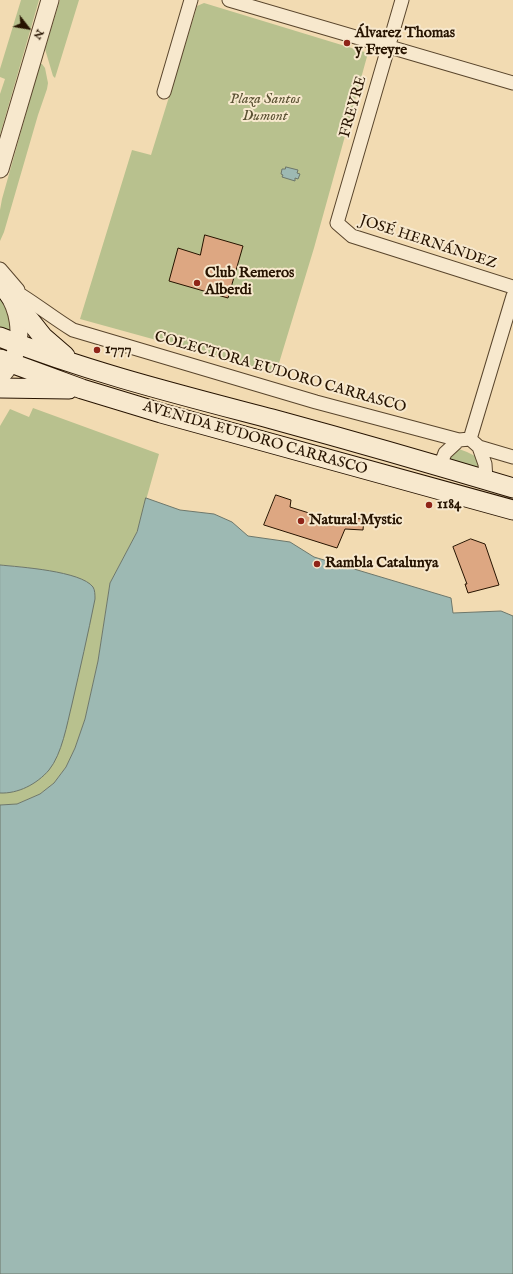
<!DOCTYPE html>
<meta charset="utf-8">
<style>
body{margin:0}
#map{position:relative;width:513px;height:1274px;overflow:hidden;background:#f2dbb2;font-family:"IM FELL English",serif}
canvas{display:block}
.north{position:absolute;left:8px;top:8px;width:40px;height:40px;-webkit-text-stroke:3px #f7e8cd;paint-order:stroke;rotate:121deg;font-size:11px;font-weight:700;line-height:16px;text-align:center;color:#261300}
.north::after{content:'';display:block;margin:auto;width:14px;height:18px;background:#261300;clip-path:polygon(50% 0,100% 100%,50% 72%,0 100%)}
</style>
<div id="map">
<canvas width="513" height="1274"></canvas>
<div class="north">N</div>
</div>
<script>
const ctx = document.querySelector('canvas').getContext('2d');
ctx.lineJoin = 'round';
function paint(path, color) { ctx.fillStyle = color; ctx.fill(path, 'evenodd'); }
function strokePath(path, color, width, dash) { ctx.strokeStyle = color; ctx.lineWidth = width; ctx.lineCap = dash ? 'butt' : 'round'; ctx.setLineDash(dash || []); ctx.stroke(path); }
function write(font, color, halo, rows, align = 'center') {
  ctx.font = font + ' "IM FELL English",serif'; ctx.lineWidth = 4; ctx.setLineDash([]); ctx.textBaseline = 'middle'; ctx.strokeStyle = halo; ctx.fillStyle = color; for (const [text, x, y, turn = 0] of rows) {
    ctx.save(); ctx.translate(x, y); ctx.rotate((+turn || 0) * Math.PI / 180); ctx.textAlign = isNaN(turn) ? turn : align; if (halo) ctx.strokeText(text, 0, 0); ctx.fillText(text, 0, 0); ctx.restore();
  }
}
const green = new Path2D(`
 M21,0h18l-39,135v-41l5,-15 -5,-2v-8z
 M60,0h19l-24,78 -2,-2 -8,-27z
 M204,3l164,50 -54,195 -38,125 -196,-54 52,-169 19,5 44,-142 2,-7z
 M40,64h2l3,4 3,15 -1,6 -9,26 -34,117 -4,9v-31l2,-11z
 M0,294l6,9 6,28 -12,-4z
 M33,408l126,46 -22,78 -27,51 -12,78 -13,58 -10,29 -9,19 -12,16 -14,11 -23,10 -17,1v-12h4l83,-211c-29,-10 -57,-15 -87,-17v-139l10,-17 19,8z
 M459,449l8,3 8,4 4,4 -1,7 -29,-8 5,-7z`);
const water = new Path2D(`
 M286,167l12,3 -1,3 3,1 -2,5 -3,-1v3l-13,-4 1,-2 -2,-1 1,-5h3z
 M146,498l34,12 34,4 18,8 16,14 42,6 24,15 137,41 2,15 48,-2 12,5v658h-513v-469l17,-1 23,-10 14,-11 12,-16 9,-19 10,-29 13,-58 12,-78 27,-51z
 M0,565c20,2 81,6 93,22 2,3 2,8 2,12 -7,35 -15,70 -23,105 -5,20 -10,50 -23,66 -12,14 -31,24 -49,23z`);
const building = new Path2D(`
 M205,235l38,11 -15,52 -59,-17 9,-33 22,7z
 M276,495l15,5 -1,7 38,12 17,4 1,-5 18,1 -1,11 -18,-1 -8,19 -73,-23z
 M471,539l14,5 14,41 -31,8 -3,-9h2l-14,-37z`);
const minor = new Path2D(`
 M229,0l284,83
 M402,0l-65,223 15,13 161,51
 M164,92l27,-92
 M0,269l18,21
 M6,286c24,13 44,30 67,44l243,72 143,38 11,-1 9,8 34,10
 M470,439l43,-143
 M479,447l6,17 1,16
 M440,466l5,-13 14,-13`);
const tertiary = new Path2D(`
 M0,169l50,-169
 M0,285c20,19 25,53 11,77 -2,6 -7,11 -11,15`);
const secondary = new Path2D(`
 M9,294l34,43 22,19
 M0,337c88,35 181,58 272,82 81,22 161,45 241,69
 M0,359l82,30 79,24 352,97
 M0,388l69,1`);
const markers = [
 [347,43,4,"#8f2418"],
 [197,283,4,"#8f2418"],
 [97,350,4,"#8f2418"],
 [429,505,4,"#8f2418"],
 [301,521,4,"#8f2418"],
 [317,564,4,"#8f2418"]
];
const poiNames = [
 ["Álvarez Thomas",355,34],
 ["y Freyre",355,51],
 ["Club Remeros",205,274],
 ["Alberdi",205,291],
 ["1777",105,350],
 ["1184",437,505],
 ["Natural Mystic",309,521],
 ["Rambla Catalunya",325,564]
];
const parkNames = [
 ["Plaza Santos",265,100],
 ["Dumont",265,117]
];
const streetNames = [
 ["FREYRE",354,107,-74],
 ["JOSÉ HERNÁNDEZ",428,243,18],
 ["COLECTORA EUDORO CARRASCO",280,373,16],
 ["AVENIDA EUDORO CARRASCO",255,439,16]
];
paint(green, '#b8c18e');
paint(water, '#9db9b3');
strokePath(water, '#6d776b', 1);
paint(building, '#dda782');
strokePath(building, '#261300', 1);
strokePath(minor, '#59452c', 15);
strokePath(tertiary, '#59452c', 19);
strokePath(secondary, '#261300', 21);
strokePath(minor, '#f7e8cd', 13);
strokePath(tertiary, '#f7e8cd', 17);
strokePath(secondary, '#f7e8cd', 19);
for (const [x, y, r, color] of markers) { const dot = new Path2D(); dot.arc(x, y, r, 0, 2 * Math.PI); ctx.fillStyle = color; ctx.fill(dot); strokePath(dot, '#f7e8cd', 1.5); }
write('bold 15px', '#261300', '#f7e8cd', poiNames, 'left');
write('italic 15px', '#595032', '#f7e8cd', parkNames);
write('15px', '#261300', '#f7e8cd', streetNames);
</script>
